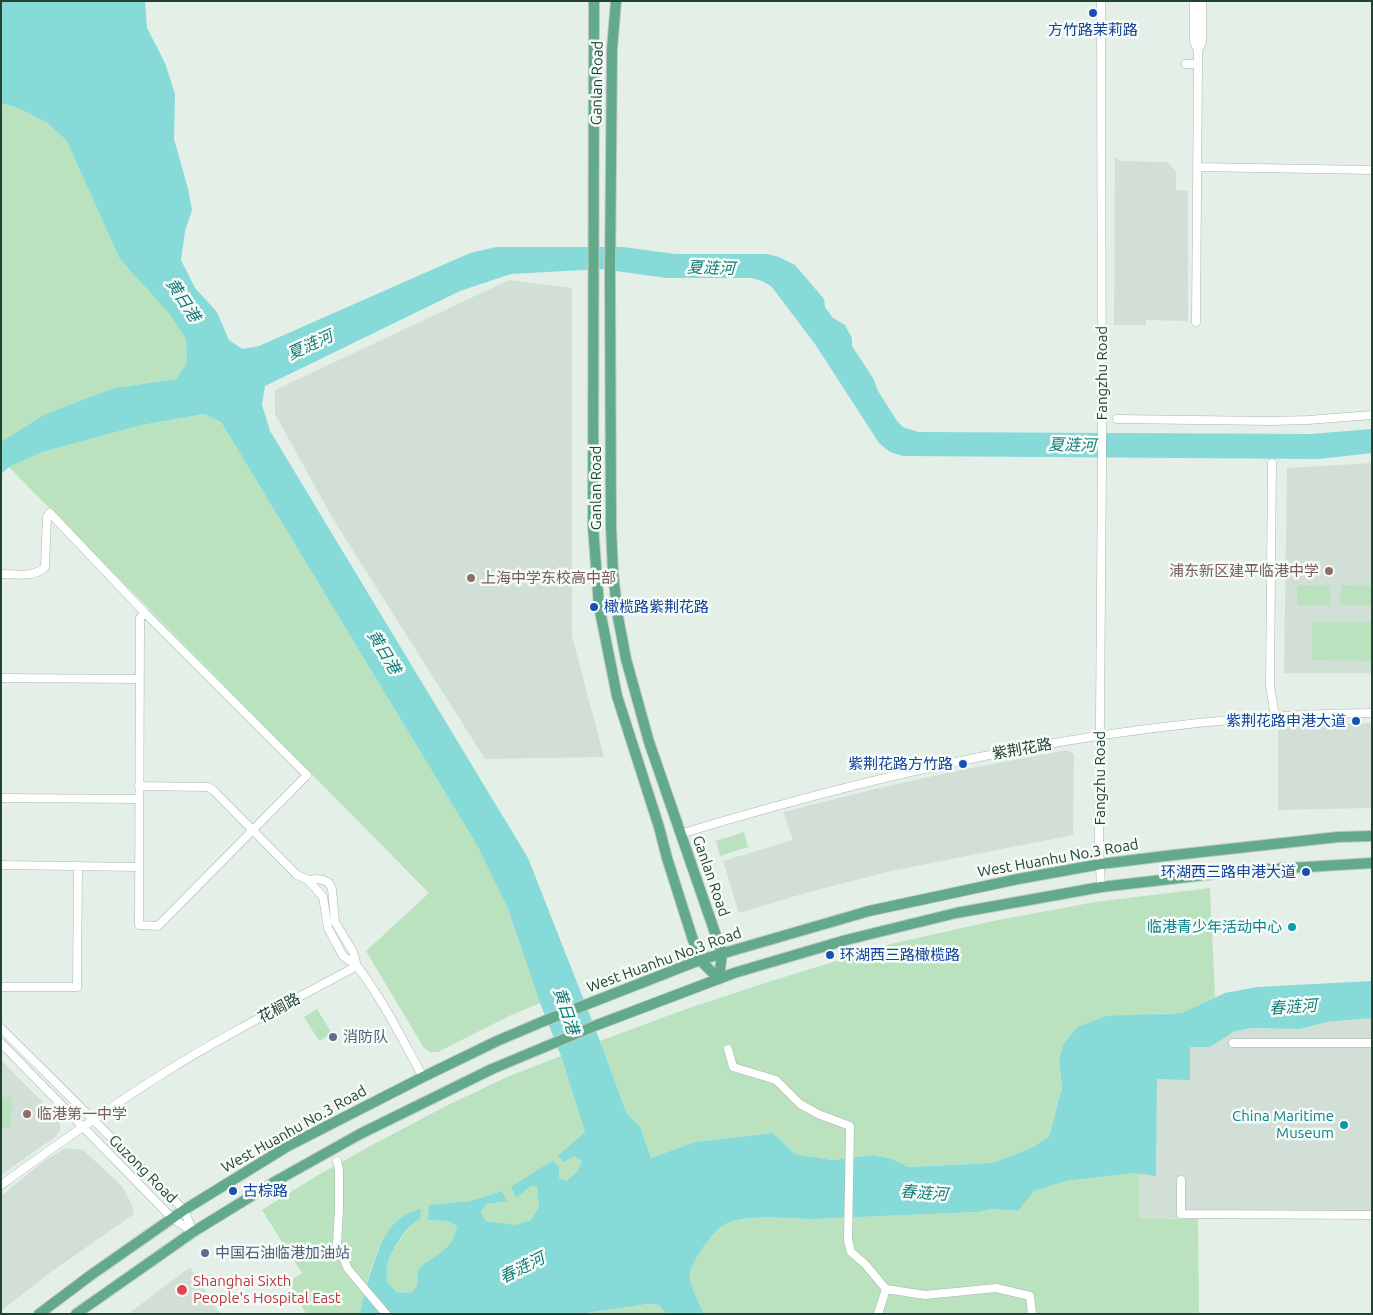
<!DOCTYPE html>
<meta charset="utf-8">
<style>
body{margin:0}
#map{position:relative;width:1373px;height:1315px;overflow:hidden;background:#e4efe8;font-family:Ubuntu,sans-serif}
canvas{display:block}
.frame{position:absolute;inset:0;border:2px solid #214334;pointer-events:none}
</style>
<div id="map">
<canvas width="1373" height="1315"></canvas>
<div class="frame"></div>
</div>
<script>
const ctx = document.querySelector('canvas').getContext('2d');
ctx.lineJoin = 'round';
function paint(path, color) { ctx.fillStyle = color; ctx.fill(path, 'evenodd'); }
function strokePath(path, color, width, dash) { ctx.strokeStyle = color; ctx.lineWidth = width; ctx.lineCap = dash ? 'butt' : 'round'; ctx.setLineDash(dash || []); ctx.stroke(path); }
function write(font, color, halo, rows, align = 'center') {
  ctx.font = font + ' Ubuntu,"Noto Sans SC",sans-serif'; ctx.lineWidth = 5; ctx.setLineDash([]); ctx.textBaseline = 'middle'; ctx.strokeStyle = halo; ctx.fillStyle = color; for (const [text, x, y, turn = 0] of rows) {
    ctx.save(); ctx.translate(x, y); ctx.rotate((+turn || 0) * Math.PI / 180); ctx.textAlign = isNaN(turn) ? turn : align; if (halo) ctx.strokeText(text, 0, 0); ctx.fillText(text, 0, 0); ctx.restore();
  }
}
const built = new Path2D(`
 M1115,157l6,4 46,1 9,9v19l12,1v130l-42,-1v5h-32z
 M509,280l63,8v348l32,121 -119,2 -152,-240 -58,-105v-24z
 M1372,463v210h-88l3,-205z
 M1372,723v85l-94,2v-84z
 M1066,750l8,4 -1,81 -182,36 -82,21 -70,21 -16,-52 70,-21 -10,-28 88,-22 80,-18z
 M1372,1018v201l-233,-1v-45l17,2 1,-96 33,-32h20l24,-16 19,-3 47,1 27,-7z
 M1,1060l57,58 2,6v7l-5,6 -54,38z
 M66,1148l17,2 39,36 9,17 3,11 -83,58 -50,39v-115l43,-35z
 M190,1267l30,47h-92z`);
const green = new Path2D(`
 M1,103l17,5 28,14 21,19 18,39 101,159 1,23 -11,17 -62,9 -69,26 -44,28z
 M204,414l17,8 257,425 30,62 32,94 -31,13 -71,36h-8l-6,-4 -58,-97 63,-58 -420,-426 33,-15 100,-27z
 M1297,585l33,1v20l-33,-1z
 M1341,585l31,1v20l-32,-1z
 M1312,622h60v39l-60,-1z
 M744,832l4,15 -28,9 -4,-15z
 M1210,888l5,109 -34,16h-19l-30,3 -73,45 3,27 -13,49 -18,11 -39,15 -84,4 -16,-8 -19,-4 -41,5 -37,-6 -22,-21 -78,9 -44,16 -11,-31 -14,-15 -26,-71 86,-32 76,-25 129,-40 102,-23 102,-19z
 M317,1009l15,25 -13,7 -15,-24z
 M561,1056l24,76 -11,24 8,5 -5,11 -11,9 -7,-3 -48,9 5,11 15,-12 6,-1 2,22 -8,13 -16,6 -29,-5 -5,-10 5,-7 16,-13 -32,10 -40,4 -2,15 20,1 9,5c-6,29 -20,26 -39,44l-1,16 -6,7 -14,-1 -10,-10c0,-6 -1,-14 1,-19 6,-20 23,-36 33,-54 -9,8 -33,24 -39,34 -12,20 -17,48 -22,71h-54l-17,-32 13,-9 -40,-63 56,-35 58,-32 70,-37 61,-29z
 M1,1097h11l-1,31h-10z
 M1134,1173h5v45l59,1 1,95h-495c-5,-12 -12,-23 -14,-36 -2,-13 22,-46 34,-53 17,-12 67,-6 90,-6 54,-2 109,-5 163,-7l15,-3 26,2 16,-20 32,-10z
 M648,1304l11,1 7,9h-87z`);
const water = new Path2D(`
 M1,1h144l2,27 18,35 10,31 -1,45 14,50 4,21 -7,21 -4,29 14,28 22,24 12,28 13,9 17,-3 211,-93 26,-6h127l53,7h91l12,3 16,8 29,34 1,8 8,11 12,7 7,13v8l21,32 5,13 19,30 6,6 15,5 392,2 62,-5v24l-53,6 -416,-3 -13,-4 -11,-9 -64,-99 -44,-58 -9,-5 -10,-3h-86l-64,-9 -91,5 -51,17 -195,95 -3,19 8,26 258,427 72,183 26,71 14,15 11,31 44,-16 78,-9 22,21 37,6 41,-5 19,4 16,8 84,-4 39,-15 18,-11 13,-49 -3,-27 5,-18 14,-16 28,-11 75,-3 44,-20 32,-6 115,-6v37l-45,4 -27,7 -47,-1 -18,3 -25,16h-20v33l-33,-1 -1,97 -22,-3 -68,8 -32,10 -16,20 -26,-2 -15,3c-54,2 -109,5 -163,7 -23,0 -73,-6 -90,6 -12,7 -36,40 -34,53 2,13 9,24 14,36h-38l-7,-9 -11,-1 -69,10h-219c5,-25 18,-77 37,-93 8,-7 15,-9 24,-12l-1,10c-13,5 -28,30 -32,44 -2,5 -1,13 -1,19l10,10 14,1 6,-7 1,-16c18,-18 33,-16 39,-44l-9,-5 -20,-1 1,-15 41,-4 32,-10 5,10 -21,3 -5,8 5,9 29,4 16,-5 8,-13 -2,-21h-6l-15,12 -5,-11 41,-26 7,5v12l7,3 11,-9 5,-11 -8,-5 -10,6 -6,-6 27,-24 -24,-76 -21,-53 -32,-94 -30,-62 -257,-425 -17,-8 -62,11 -100,27 -33,15 -8,7v-32l44,-28 69,-26 62,-9 11,-17 -1,-23 -17,-26 -49,-54 -53,-118 -21,-19 -28,-14 -17,-5z`);
const minor = new Path2D(`
 M1101,1l1,463 -3,380 2,43
 M1194,1v41l4,9v13l-2,258
 M1198,51l4,-9v-41
 M1186,64h12
 M1197,167l175,3
 M1117,419l155,2 36,-1 64,-5
 M1272,463l-2,222 5,32
 M1,574c13,0 34,4 44,-7l2,-50 3,-4 95,100 162,162 -149,151 -19,-1 1,-307 5,-5
 M1,678l138,1
 M139,786l69,1 5,3 84,85 11,5 15,17 5,31 15,28 14,10
 M1,798l138,1
 M680,834c224,-68 457,-119 692,-121
 M1,865l138,2
 M308,880l8,-1 7,1 6,3 3,6 3,33 18,30 4,14
 M1,987h76l1,-121
 M1,1028l183,182 9,22
 M1,1043l171,175 21,14
 M1233,1043h139
 M728,1049l5,18 43,13 24,24 18,10 32,12 -2,114 3,12 14,12 21,25 -8,25
 M337,1161l2,9v39l-2,35 11,25 38,45
 M1181,1180v34l191,1
 M1,1185c54,-39 107,-77 163,-112 62,-39 128,-72 193,-107 26,34 45,73 66,111
 M886,1289l39,6 71,-7 34,8 2,18`);
const major = new Path2D(`
 M594,1l-1,525 6,80 18,90 42,131 8,31 25,79 8,23 19,19
 M616,1l-4,48 -2,224 1,253 2,47 5,44 8,42 23,83 73,211 -3,26
 M39,1314l52,-39 93,-65 104,-64 135,-69 74,-36 47,-20 156,-61 169,-49 149,-32 83,-15 64,-8 173,-19 34,-1
 M76,1314l117,-82 83,-51 84,-47 132,-65 105,-44 137,-52 112,-33 110,-27 145,-26 139,-16 132,-8`);
const markers = [
 [1093,13,5,"#1a4fb4"],
 [1329,571,5,"#8d6e63"],
 [471,578,5,"#8d6e63"],
 [594,607,5,"#1a4fb4"],
 [1356,721,5,"#1a4fb4"],
 [963,764,5,"#1a4fb4"],
 [1306,872,5,"#1a4fb4"],
 [1292,927,5,"#0f9aa8"],
 [830,955,5,"#1a4fb4"],
 [333,1037,5,"#5c6f8a"],
 [27,1114,5,"#8d6e63"],
 [1344,1125,5,"#0f9aa8"],
 [233,1191,5,"#1a4fb4"],
 [205,1253,5,"#5c6f8a"],
 [182,1290,6,"#e0444e"]
];
const transitNames = [
 ["方竹路茉莉路",1093,30,"center"],
 ["橄榄路紫荆花路",604,607],
 ["紫荆花路申港大道",1346,721,"right"],
 ["紫荆花路方竹路",953,764,"right"],
 ["环湖西三路申港大道",1296,872,"right"],
 ["环湖西三路橄榄路",840,955],
 ["古棕路",243,1191]
];
const streetNames = [
 ["Ganlan Road",597,83,-89],
 ["Fangzhu Road",1102,373,-90],
 ["Ganlan Road",596,488,-90],
 ["紫荆花路",1022,749,-10],
 ["Fangzhu Road",1100,778,-90],
 ["West Huanhu No.3 Road",1058,858,-10],
 ["Ganlan Road",711,876,71],
 ["West Huanhu No.3 Road",664,960,-20],
 ["花榈路",279,1008,-28],
 ["West Huanhu No.3 Road",294,1129,-29],
 ["Guzong Road",143,1169,45]
];
const educationNames = [
 ["浦东新区建平临港中学",1319,571,"right"],
 ["上海中学东校高中部",481,578],
 ["临港第一中学",37,1114]
];
const cultureNames = [
 ["临港青少年活动中心",1282,927],
 ["China Maritime",1334,1116],
 ["Museum",1334,1133]
];
const serviceNames = [
 ["消防队",343,1037],
 ["中国石油临港加油站",215,1253]
];
const healthNames = [
 ["Shanghai Sixth",193,1281],
 ["People's Hospital East",193,1298]
];
const waterNames = [
 ["夏涟河",711,268,2],
 ["黄日港",183,300,57],
 ["夏涟河",310,345,-25],
 ["夏涟河",1072,445,1],
 ["黄日港",384,652,59],
 ["春涟河",1293,1007,-4],
 ["黄日港",566,1011,71],
 ["春涟河",924,1193,4],
 ["春涟河",522,1268,-27]
];
paint(built, '#d2dfd7');
paint(green, '#bae2be');
paint(water, '#86dad8');
strokePath(minor, '#a6b8ae', 9);
strokePath(major, '#c1cac6', 12);
strokePath(minor, '#fff', 8);
strokePath(major, '#63a98b', 10);
for (const [x, y, r, color] of markers) { const dot = new Path2D(); dot.arc(x, y, r, 0, 2 * Math.PI); ctx.fillStyle = color; ctx.fill(dot); strokePath(dot, '#f5fbf7', 2); }
write('15px', '#164399', '#f5fbf7', transitNames, 'left');
write('15px', '#214334', '#f5fbf7', streetNames);
write('15px', '#785e54', '#f5fbf7', educationNames, 'left');
write('15px', '#0d838f', '#f5fbf7', cultureNames, 'right');
write('15px', '#4e5e75', '#f5fbf7', serviceNames, 'left');
write('15px', '#be3a42', '#f5fbf7', healthNames, 'left');
write('italic 16px', '#137b7a', '#f5fbf7', waterNames);
</script>
